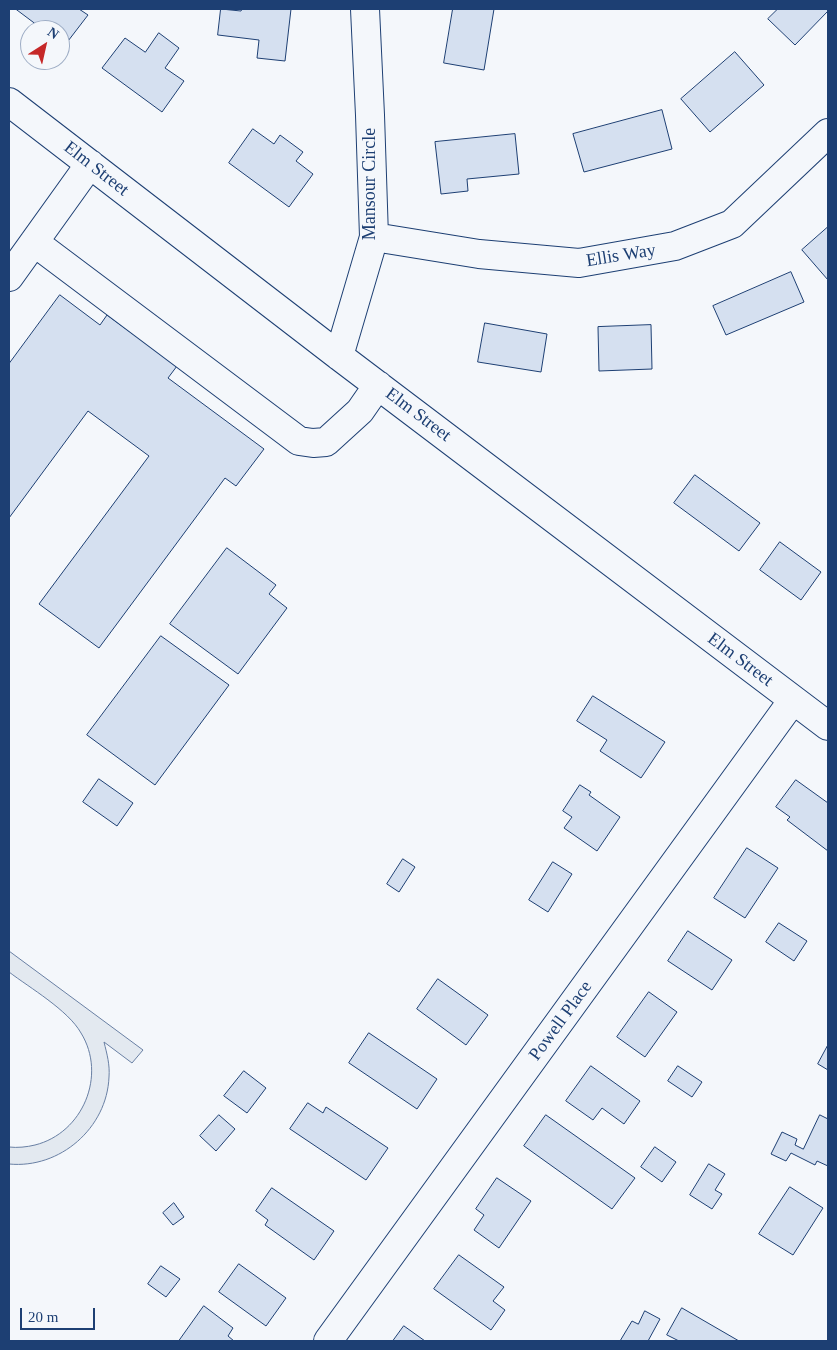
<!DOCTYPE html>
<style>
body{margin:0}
#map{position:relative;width:837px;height:1350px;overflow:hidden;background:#f4f7fb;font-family:Georgia,serif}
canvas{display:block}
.frame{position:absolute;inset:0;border:10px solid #1d3f73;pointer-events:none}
.north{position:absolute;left:20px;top:20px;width:50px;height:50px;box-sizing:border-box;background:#f4f7fb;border:1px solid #9eadc5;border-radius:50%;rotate:35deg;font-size:14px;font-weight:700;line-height:20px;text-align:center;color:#1d3f73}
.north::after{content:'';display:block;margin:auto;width:18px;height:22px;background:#c62828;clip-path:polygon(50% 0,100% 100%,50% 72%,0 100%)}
.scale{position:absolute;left:20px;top:1308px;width:75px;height:22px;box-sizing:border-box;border:2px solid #1d3f73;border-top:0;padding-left:6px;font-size:15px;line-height:18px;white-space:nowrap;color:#1d3f73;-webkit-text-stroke:4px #f4f7fb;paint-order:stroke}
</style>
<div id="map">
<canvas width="837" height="1350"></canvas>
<div class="frame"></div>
<div class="north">N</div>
<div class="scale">20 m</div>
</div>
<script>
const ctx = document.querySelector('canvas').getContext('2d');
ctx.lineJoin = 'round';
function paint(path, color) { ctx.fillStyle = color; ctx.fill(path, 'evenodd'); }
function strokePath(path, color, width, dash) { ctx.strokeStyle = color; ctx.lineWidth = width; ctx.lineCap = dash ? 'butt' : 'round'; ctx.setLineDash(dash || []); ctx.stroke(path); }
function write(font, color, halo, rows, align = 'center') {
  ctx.font = font + ' Georgia,serif'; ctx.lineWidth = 4; ctx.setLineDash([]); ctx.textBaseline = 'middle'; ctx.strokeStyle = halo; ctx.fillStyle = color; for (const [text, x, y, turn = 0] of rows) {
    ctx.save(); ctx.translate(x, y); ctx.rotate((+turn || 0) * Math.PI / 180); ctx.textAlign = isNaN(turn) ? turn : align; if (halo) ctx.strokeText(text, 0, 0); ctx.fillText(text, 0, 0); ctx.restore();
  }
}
const green = new Path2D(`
 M9,951l134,99 -11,13 -28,-21c3,12 6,23 5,35 -2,51 -49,92 -100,87v-17c8,1 18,0 26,-2 48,-12 72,-70 46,-112 -13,-23 -51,-45 -72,-61z`);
const building = new Path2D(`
 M16,9h63l9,6 -23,30 -5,-3v-12h-16z
 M221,9l20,2 1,-2h49l-6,52 -28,-3 2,-18 -41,-5z
 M453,9h41l-10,61 -40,-7z
 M778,9h50v2l-33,34 -27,-26z
 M159,33l20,15 -14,20 19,13 -22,31 -60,-44 23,-30 20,14z
 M735,52l29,33 -54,47 -29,-33z
 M662,110l10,39 -88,23 -11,-38z
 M253,129l21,15 6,-9 23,17 -7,9 17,13 -24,33 -60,-44z
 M515,134l4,40 -52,5 1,12 -27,3 -6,-52z
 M828,227v53l-26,-30z
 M791,272l13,30 -78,33 -13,-29z
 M60,295l40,30 7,-10 70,51 -9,12 96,71 -28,37 -11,-8 -126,170 -60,-44 110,-148 -61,-45 -79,107v-154z
 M485,323l62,11 -6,38 -63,-10z
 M651,325l1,44 -53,2 -1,-44z
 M695,475l65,48 -21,28 -65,-48z
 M780,542l41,30 -20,28 -41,-30z
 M227,548l49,37 -7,9 18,14 -49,66 -68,-50z
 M161,636l68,49 -74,100 -68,-50z
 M593,696l72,46 -24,36 -41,-27 7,-11 -30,-19z
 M99,779l34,24 -16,23 -34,-24z
 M796,780l32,23v48l-41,-31 3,-3 -14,-10z
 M580,785l11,7 -2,3 31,22 -23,34 -33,-23 8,-11 -9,-6z
 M747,848l31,20 -33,50 -31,-20z
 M403,859l12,8 -16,25 -12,-8z
 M553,862l19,12 -24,38 -19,-12z
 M779,923l28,18 -13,20 -28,-19z
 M688,931l44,29 -20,30 -44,-29z
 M438,979l50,36 -22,30 -49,-36z
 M649,992l28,20 -32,45 -28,-20z
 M369,1033l68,46 -20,30 -68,-46z
 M828,1045v25l-10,-6z
 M591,1066l49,35 -16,23 -22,-16 -9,12 -27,-19z
 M678,1066l24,16 -10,15 -24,-16z
 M244,1071l22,17 -19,25 -23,-17z
 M308,1103l15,10 3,-6 62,41 -22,32 -76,-51z
 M219,1115l16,14 -19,22 -16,-15z
 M546,1115l89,63 -23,31 -88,-63z
 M820,1115l8,4v47l-11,-5 -2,4 -24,-12 -5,8 -15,-7 11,-22 15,7 -2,6 8,4z
 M655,1147l21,15 -14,20 -21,-15z
 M709,1164l16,10 -10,16 7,4 -10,15 -22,-14z
 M497,1178l34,23 -32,47 -25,-18 10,-15 -8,-6z
 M790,1187l33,21 -30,47 -34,-21z
 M272,1188l62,43 -20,29 -49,-35 3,-5 -12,-9z
 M174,1203l10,14 -11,8 -10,-12z
 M459,1255l45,32 -11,14 12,9 -14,20 -57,-41z
 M239,1264l47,34 -20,28 -47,-34z
 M161,1266l19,13 -14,18 -18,-13z
 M204,1306l29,22 -5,8 6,5h-55z
 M682,1308l57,33h-60l-12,-6z
 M645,1311l15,8 -12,22h-28l12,-20 6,3z
 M404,1326l21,15h-32z`);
const minor = new Path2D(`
 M9,102l330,254 489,370
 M374,237l105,17 100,9 96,-17 57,-22 96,-91
 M34,242l265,199 14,2 13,-1 34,-31 18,-26
 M9,277l81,-113
 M339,356l35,-119 -4,-122 -5,-106
 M328,1341l465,-641`);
const streetNames = [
 ["Elm Street",96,169,38],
 ["Mansour Circle",370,184,-90],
 ["Ellis Way",621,256,-9],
 ["Elm Street",418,415,37],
 ["Elm Street",740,660,37],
 ["Powell Place",561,1021,-54]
];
paint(green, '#e3e9f0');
strokePath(green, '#687fa3', 1);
paint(building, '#d5e0f0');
strokePath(building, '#1d3f73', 1);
strokePath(minor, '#1d3f73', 30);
strokePath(minor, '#f4f7fb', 28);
write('18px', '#1d3f73', '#f4f7fb', streetNames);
</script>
